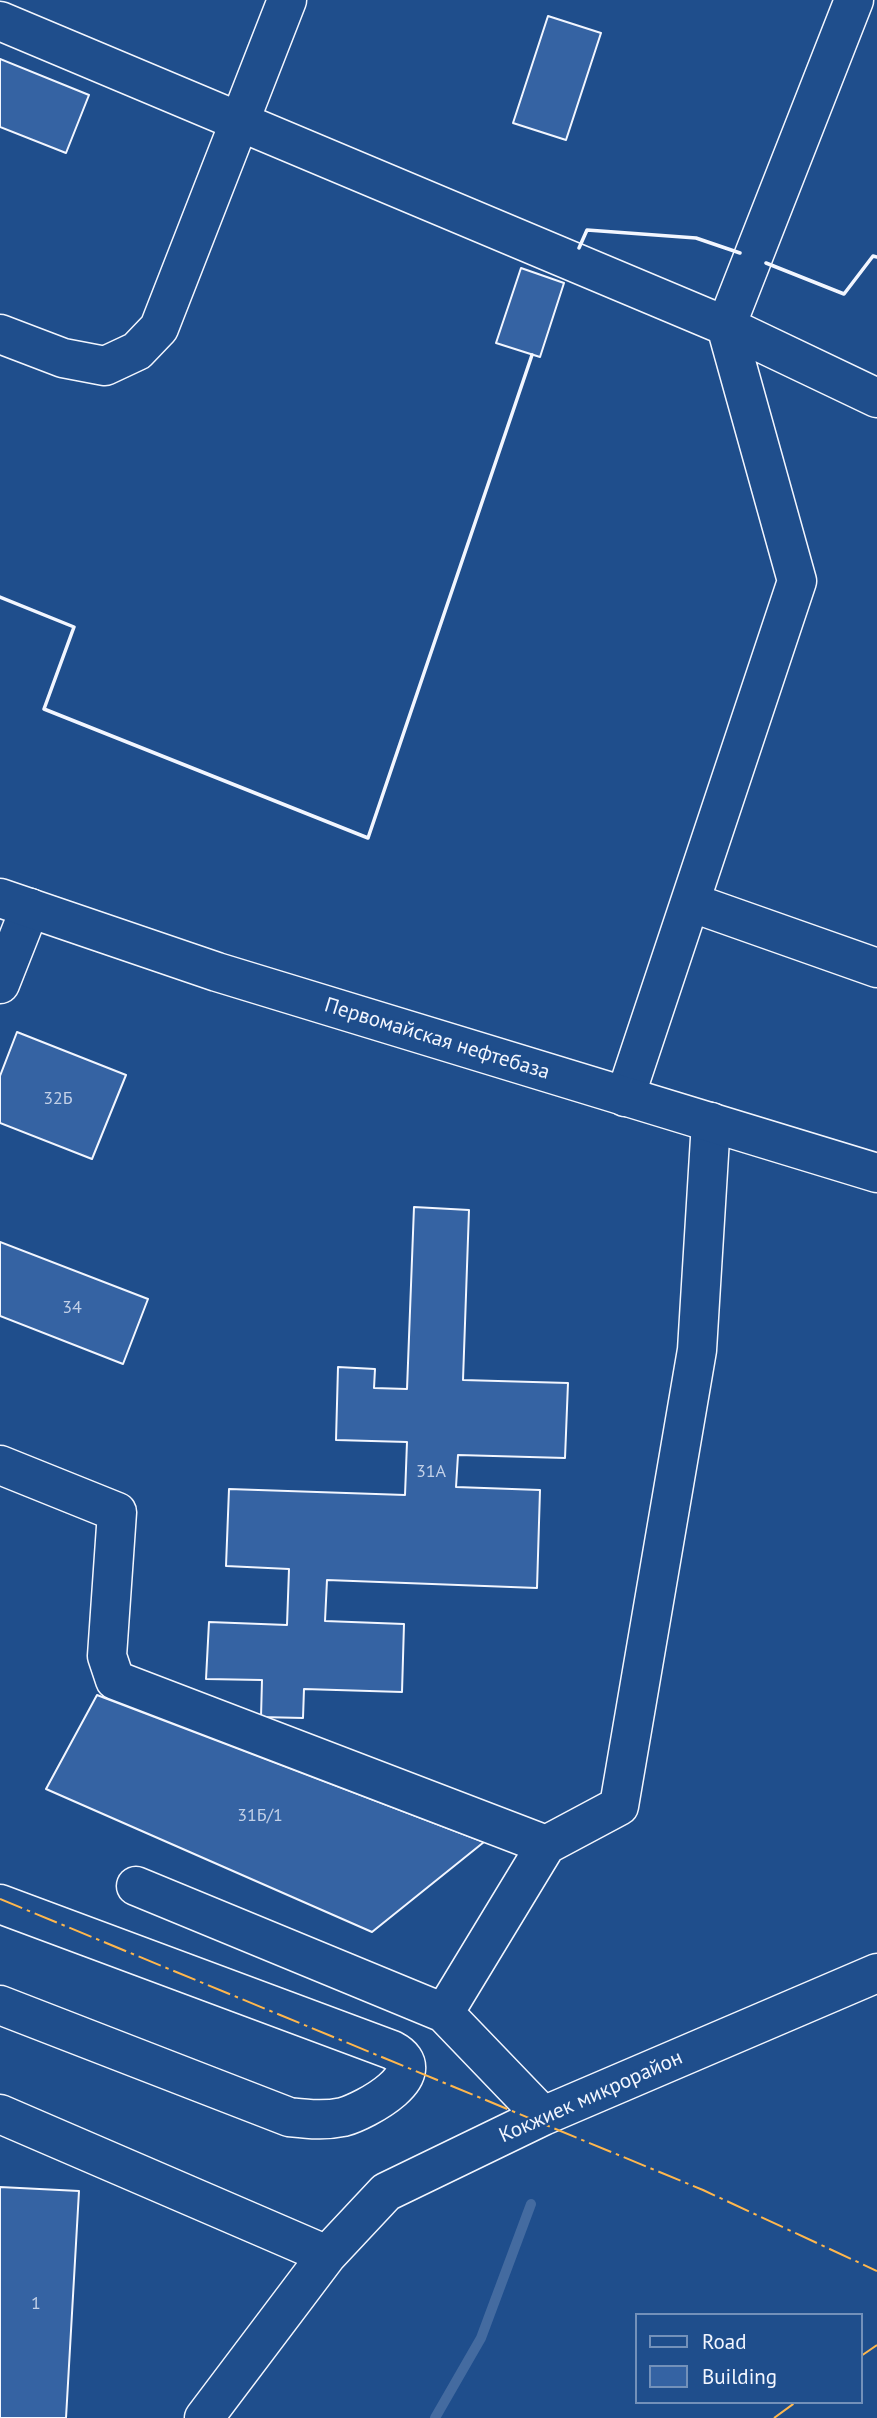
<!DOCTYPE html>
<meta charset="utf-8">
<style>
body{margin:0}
#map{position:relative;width:877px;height:2418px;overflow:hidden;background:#1f4e8c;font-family:"PT Sans",sans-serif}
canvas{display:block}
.legend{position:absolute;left:635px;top:2313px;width:228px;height:91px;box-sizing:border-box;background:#1f4e8c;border:2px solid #7391ba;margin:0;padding:9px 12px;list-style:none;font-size:21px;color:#f2f6ff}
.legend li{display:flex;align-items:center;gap:14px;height:35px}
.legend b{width:35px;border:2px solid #7391ba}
</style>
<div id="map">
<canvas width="877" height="2418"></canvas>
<ul class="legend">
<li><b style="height:9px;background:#1f4e8c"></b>Road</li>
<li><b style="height:19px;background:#3563a3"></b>Building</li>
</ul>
</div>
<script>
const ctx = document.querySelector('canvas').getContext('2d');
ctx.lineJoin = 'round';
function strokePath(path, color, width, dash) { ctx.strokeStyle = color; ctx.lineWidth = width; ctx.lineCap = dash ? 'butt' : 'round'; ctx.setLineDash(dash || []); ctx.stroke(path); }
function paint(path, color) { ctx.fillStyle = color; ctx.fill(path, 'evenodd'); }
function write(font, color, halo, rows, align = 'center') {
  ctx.font = font + ' "PT Sans",sans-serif'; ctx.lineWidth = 5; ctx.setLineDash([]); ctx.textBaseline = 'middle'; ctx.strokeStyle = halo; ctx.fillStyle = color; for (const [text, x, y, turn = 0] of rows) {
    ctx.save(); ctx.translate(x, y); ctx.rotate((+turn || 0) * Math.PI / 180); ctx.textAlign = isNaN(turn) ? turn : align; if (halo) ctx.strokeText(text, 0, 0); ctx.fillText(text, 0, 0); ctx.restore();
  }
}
const stream = new Path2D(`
 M435,2418l46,-80 50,-134`);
const building = new Path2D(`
 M548,16l53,17 -35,107 -53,-17z
 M0,59l89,36 -23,58 -66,-26z
 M521,268l43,15 -24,74 -44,-14z
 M17,1032l109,43 -34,84 -92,-36v-47z
 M414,1207l55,3 -6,170 105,3 -3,75 -107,-3 -2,32 84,3 -3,98 -210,-8 -2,41 79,3 -2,68 -98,-3 -1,29 -42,-1 1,-37 -56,-1 3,-57 78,3 2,-56 -63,-3 3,-77 176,6 2,-53 -71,-2 2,-73 37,2 -1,19 33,1z
 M0,1242l148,57 -25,65 -123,-48z
 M97,1695l387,147 -112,90 -326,-143z
 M0,2187l79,4 -13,227h-66z`);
const minor = new Path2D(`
 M0,21l726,305 151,72
 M0,334l63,24 42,8 32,-15 22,-23 128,-328
 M690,902l187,66
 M0,984l30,-76
 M625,1097l172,-516 -71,-255 128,-326
 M0,1465l117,47 -10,144 8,24 431,165
 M136,1886l308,127 99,103
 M0,1904l392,146c44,23 -27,61 -49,67 -19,4 -35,2 -54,0l-289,-112
 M444,2013l102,-168 73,-39 78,-456 14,-228
 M0,2114l327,141
 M204,2418l123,-163 59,-63 157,-76 334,-143`);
const major = new Path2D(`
 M0,898l217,74 660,201`);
const wall = new Path2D(`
 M579,248l8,-18 109,8 44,15
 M766,263l78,31 29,-38 4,1
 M0,597l74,30 -30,82 324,129 164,-483`);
const power = new Path2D(`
 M0,1899l703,291 174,81
 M861,2356l16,-11
 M774,2418l22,-16`);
const numberNames = [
 ["32Б",58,1099],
 ["34",72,1308],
 ["31А",431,1472],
 ["31Б/1",260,1816],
 ["1",36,2304]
];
const streetNames = [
 ["Первомайская нефтебаза",437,1039,17],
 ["Кокжиек микрорайон",591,2097,-24]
];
strokePath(stream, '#446ba0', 10);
paint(building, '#3563a3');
strokePath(building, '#f2f6ff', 2);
strokePath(minor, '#f2f6ff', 41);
strokePath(major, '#f2f6ff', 41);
strokePath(minor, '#1f4e8c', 38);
strokePath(major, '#1f4e8c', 38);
strokePath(wall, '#f2f6ff', 3.5);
strokePath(power, '#ffb74d', 2, [24, 5, 3.5, 5]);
write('18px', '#c3d1e8', null, numberNames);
write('21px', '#f2f6ff', '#1f4e8c', streetNames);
</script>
